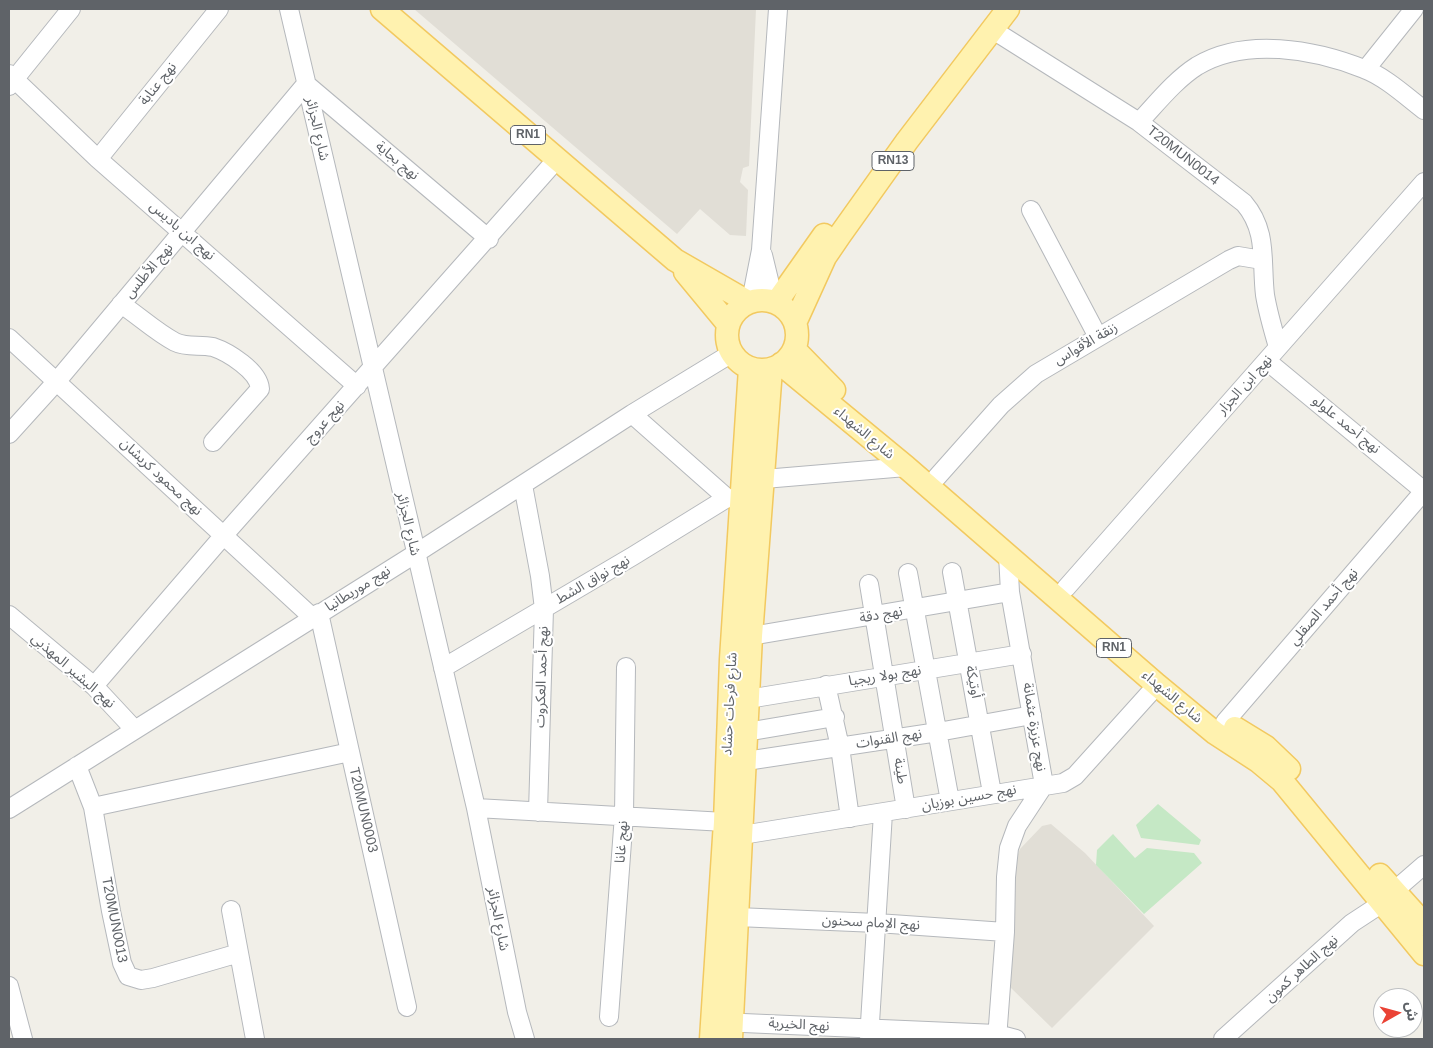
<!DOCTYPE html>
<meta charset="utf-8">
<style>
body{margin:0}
#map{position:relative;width:1433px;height:1048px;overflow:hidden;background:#f1efe8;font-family:Arial,"Noto Sans Arabic",sans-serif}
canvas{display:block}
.frame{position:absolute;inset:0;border:10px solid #5f6368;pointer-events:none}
.north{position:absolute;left:1373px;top:988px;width:50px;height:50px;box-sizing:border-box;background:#fff;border:1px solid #bfc1c3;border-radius:50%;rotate:83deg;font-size:14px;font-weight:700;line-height:20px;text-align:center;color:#5f6368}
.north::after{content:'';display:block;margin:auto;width:18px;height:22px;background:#ea4335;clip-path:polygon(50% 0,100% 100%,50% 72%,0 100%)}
</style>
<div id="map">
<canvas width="1433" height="1048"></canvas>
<div class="frame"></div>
<div class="north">ش</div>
</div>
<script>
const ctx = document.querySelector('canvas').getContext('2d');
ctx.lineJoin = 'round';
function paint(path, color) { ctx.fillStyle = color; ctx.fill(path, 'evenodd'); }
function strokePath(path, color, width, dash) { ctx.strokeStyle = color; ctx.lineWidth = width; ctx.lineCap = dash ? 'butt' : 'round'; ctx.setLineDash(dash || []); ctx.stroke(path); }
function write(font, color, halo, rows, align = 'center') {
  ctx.font = font + ' Arial,"Noto Sans Arabic",sans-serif'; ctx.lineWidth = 4; ctx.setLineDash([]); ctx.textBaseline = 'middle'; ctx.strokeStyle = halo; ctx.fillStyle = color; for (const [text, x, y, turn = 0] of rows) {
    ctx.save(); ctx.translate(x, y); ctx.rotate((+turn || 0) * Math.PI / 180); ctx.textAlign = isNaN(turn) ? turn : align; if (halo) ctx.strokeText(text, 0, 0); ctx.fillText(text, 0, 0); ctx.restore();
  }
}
const education = new Path2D(`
 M414,9h342l-7,157 -6,2 -3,14 8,8 -2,46 -16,-1 -30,-26 -23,25z
 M1051,824l34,29 69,73 -102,102 -42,-41 2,-91 5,-39 3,-8 22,-23z`);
const green = new Path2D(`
 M1158,804l43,36 -2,5 -58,-7 -5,-13z
 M1113,834l22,24 12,-10 47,5 8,10 -58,51 -48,-49 1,-15z`);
const minor = new Path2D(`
 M289,9l187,799 41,204 8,27
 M993,30l146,92 105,81c24,28 17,58 21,92 3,18 8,35 13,52
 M1366,69l48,-60
 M9,74l89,85 259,227
 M9,86l62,-77
 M1139,122c18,-19 36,-42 58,-56 48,-29 117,-17 167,3 20,7 43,28 60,41
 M98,159l121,-150
 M1031,210l67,127
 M763,255l7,29 1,17
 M751,301l10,-51 17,-241
 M121,304c18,12 35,28 54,38 12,6 25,2 38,5 15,5 46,24 47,42l-47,53
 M9,338l303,279
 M1267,361l157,130
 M632,414l95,84
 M9,434l48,-53 249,-297 183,155
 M937,477l64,-72 35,-31 193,-114 9,-4 24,4
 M764,479l142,-12
 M523,485l17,91 4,33 -6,203
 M952,572l40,221
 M908,573l42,228
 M869,584l37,225
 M1066,588l358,-406
 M319,613l88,394
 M9,615l85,71 41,44
 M751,636l259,-44
 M443,668l190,-112 94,-58 16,1
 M826,685l14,62 10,71
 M94,686l130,-151 333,-376
 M748,699l274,-45
 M1225,722l199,-231
 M746,732l89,-15
 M746,761l192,-29 94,-17
 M77,766l16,41 18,104 11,52 6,13 13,4 12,-2 86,-25
 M93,807l257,-55
 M476,808l249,14
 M9,809l406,-255 217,-140 100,-61
 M742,835l321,-52 12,-7 82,-91
 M1394,891l30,-26
 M231,910l24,129
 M737,917l140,6 128,9
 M9,986l14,53
 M609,1017l15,-202 2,-148
 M720,1022l277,12 19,5
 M869,1039l14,-226
 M997,1039l8,-107 1,-55 3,-29 8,-22 27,-41 -34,-193 -2,-37
 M1223,1039l129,-116 32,-21`);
const major = new Path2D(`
 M382,9l293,251 73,42
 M685,272l43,52
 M727 335a35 35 0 1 1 70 0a35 35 0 1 1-70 0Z
 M776,303l48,-68
 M795,323l30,-66 15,-22 67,-94 101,-132
 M794,349l40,41
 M781,364l125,103 251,218 58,48 43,28 24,20 142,173
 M1235,728l31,19 23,22
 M1380,875l44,49
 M711,1039l14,-217 6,-163 19,-291
 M731,1039l20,-403 20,-267`);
const shields = [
 [528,135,35],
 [893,161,42],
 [1114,648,35]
];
const shieldNames = [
 ["RN1",528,135],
 ["RN13",893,161],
 ["RN1",1114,648]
];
const streetNames = [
 ["نهج عنابة",158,84,-51],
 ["شارع الجزائر",317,129,77],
 ["T20MUN0014",1183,156,38],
 ["نهج بجاية",397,161,40],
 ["نهج ابن باديس",182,231,41],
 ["نهج الأطلس",149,271,-50],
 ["زنقة الأقواس",1086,344,-30],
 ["نهج ابن الجزار",1245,385,-48],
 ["نهج عروج",325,422,-48],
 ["نهج أحمد علولو",1346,425,39],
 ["شارع الشهداء",864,433,40],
 ["نهج محمود كريشان",161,477,43],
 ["شارع الجزائر",408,524,77],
 ["نهج نواق الشط",593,580,-30],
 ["نهج موريطانيا",358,589,-32],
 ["نهج أحمد الصقلي",1324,607,-49],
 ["نهج دقة",881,615,-10],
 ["نهج البشير المهذبي",73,671,41],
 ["نهج بولا ريجيا",885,676,-9],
 ["نهج أحمد العكروت",542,677,-88],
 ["أوتيكة",973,682,79],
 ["شارع الشهداء",1172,697,40],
 ["شارع فرحات حشاد",730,704,-87],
 ["نهج عزيزة عثمانة",1034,727,81],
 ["نهج القنوات",889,739,-9],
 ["طينة",900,771,81],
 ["نهج حسين بوزيان",969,798,-10],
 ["T20MUN0003",363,810,77],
 ["نهج غانا",622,842,-86],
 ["شارع الجزائر",498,919,79],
 ["T20MUN0013",114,920,79],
 ["نهج الإمام سحنون",871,923,3],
 ["نهج الطاهر كمون",1302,969,-42],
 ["نهج الخيرية",799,1025,3]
];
paint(education, '#e1ded6');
paint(green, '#c5e8c5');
strokePath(minor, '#b5b8bc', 20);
strokePath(major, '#f2c960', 25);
strokePath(minor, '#fff', 18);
strokePath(major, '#fff2af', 22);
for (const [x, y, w] of shields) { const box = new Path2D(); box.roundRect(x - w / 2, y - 9.5, w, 19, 4); ctx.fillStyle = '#fff'; ctx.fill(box); strokePath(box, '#5f6368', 1); }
write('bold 12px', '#5f6368', null, shieldNames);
write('14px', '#5f6368', '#fff', streetNames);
</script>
